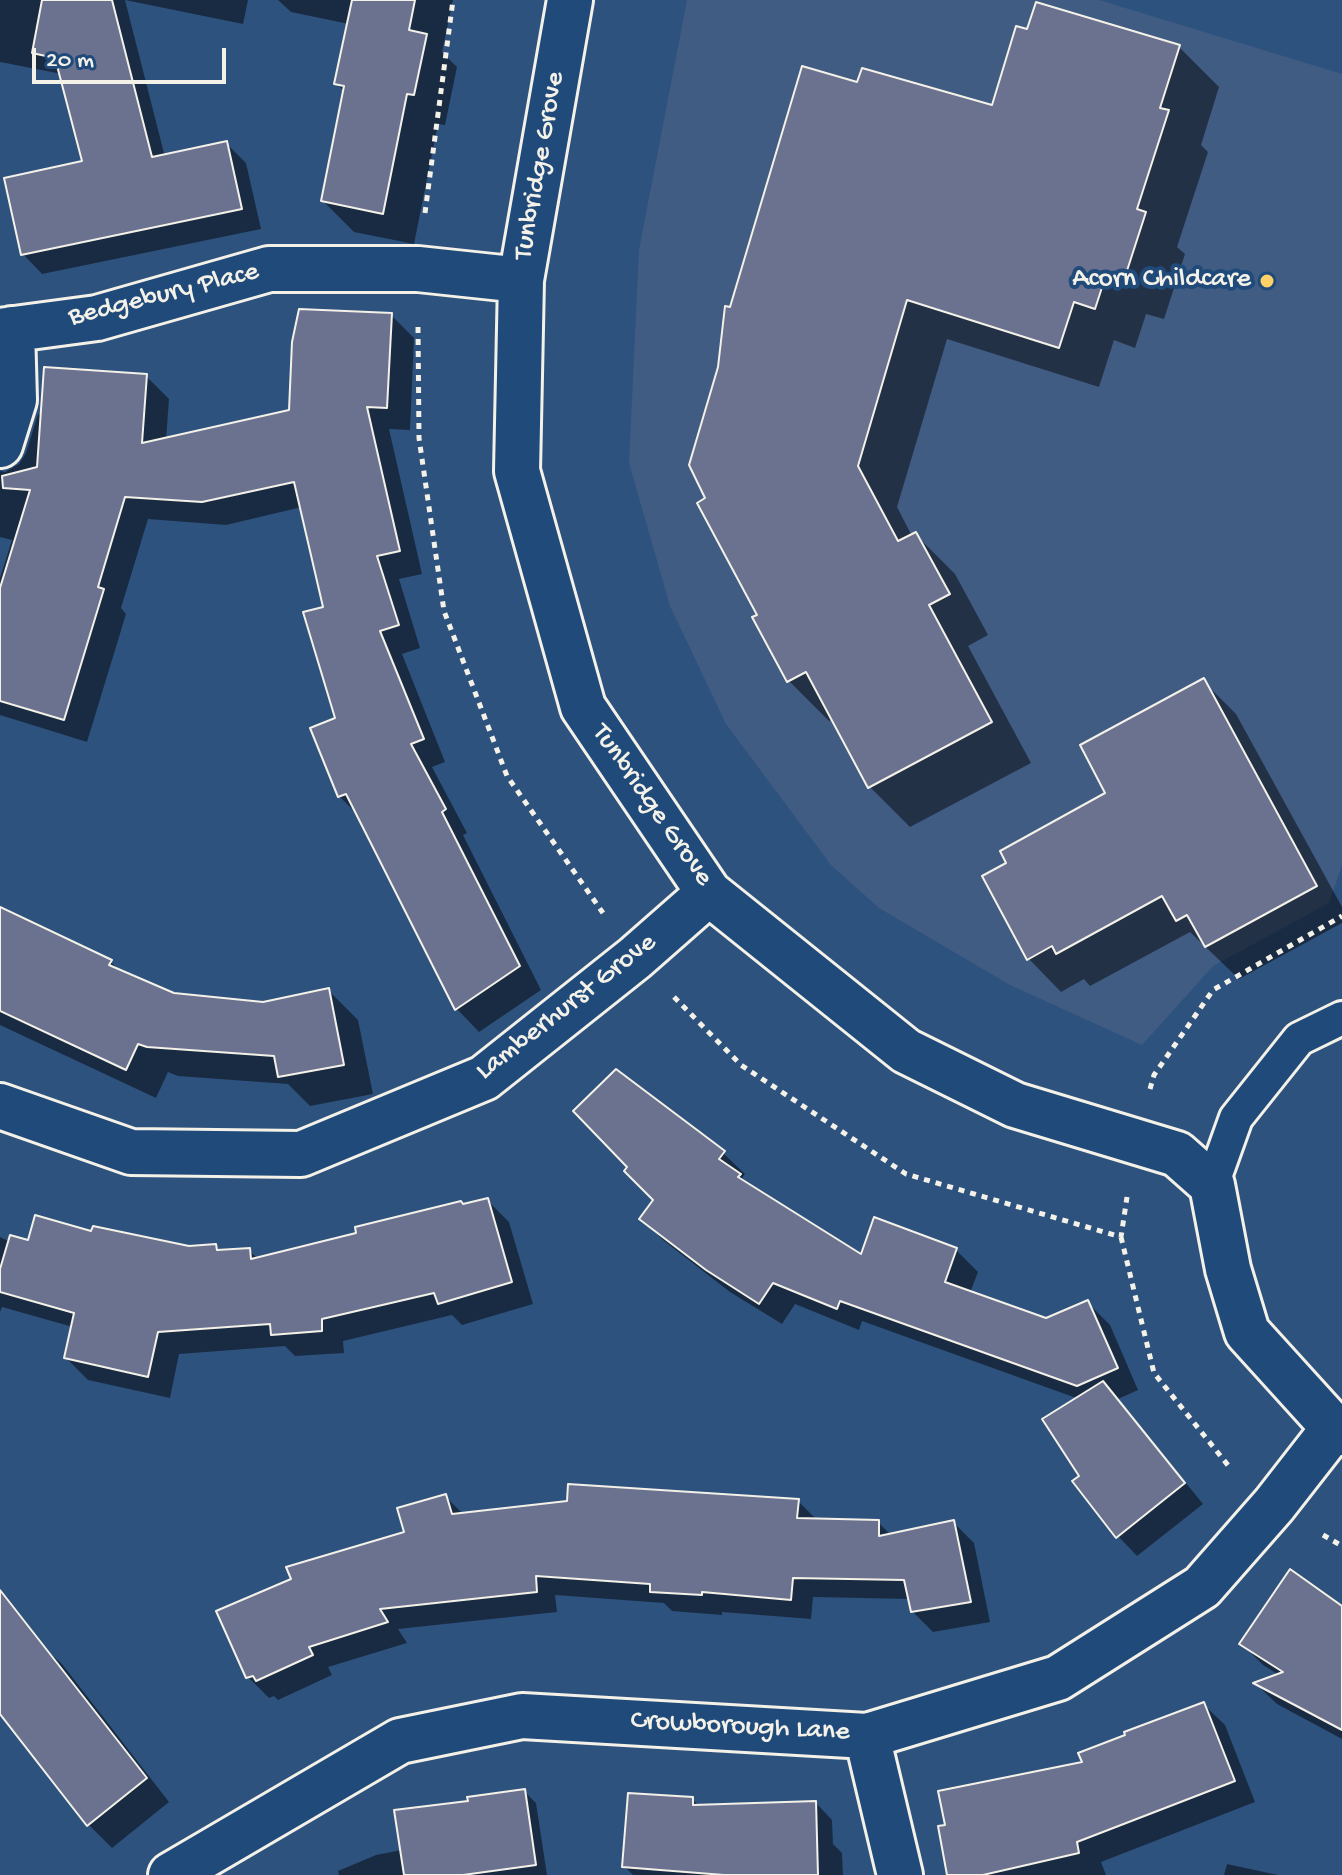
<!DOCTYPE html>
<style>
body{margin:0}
#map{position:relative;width:1342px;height:1875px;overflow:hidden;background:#2e527e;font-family:"Gochi Hand",sans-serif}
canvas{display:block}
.scale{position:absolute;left:32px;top:48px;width:194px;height:36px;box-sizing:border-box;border:4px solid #f4f1e8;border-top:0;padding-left:10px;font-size:24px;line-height:28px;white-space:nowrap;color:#f4f1e8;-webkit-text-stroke:6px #1f4a7a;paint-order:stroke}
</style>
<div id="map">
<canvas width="1342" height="1875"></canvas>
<div class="scale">20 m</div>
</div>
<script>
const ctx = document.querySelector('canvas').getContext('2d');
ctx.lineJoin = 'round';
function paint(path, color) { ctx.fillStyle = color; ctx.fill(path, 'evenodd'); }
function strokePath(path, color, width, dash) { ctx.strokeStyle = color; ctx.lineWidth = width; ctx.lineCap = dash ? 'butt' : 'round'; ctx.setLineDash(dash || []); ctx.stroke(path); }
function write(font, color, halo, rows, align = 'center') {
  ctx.font = font + ' "Gochi Hand",sans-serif'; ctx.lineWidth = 8; ctx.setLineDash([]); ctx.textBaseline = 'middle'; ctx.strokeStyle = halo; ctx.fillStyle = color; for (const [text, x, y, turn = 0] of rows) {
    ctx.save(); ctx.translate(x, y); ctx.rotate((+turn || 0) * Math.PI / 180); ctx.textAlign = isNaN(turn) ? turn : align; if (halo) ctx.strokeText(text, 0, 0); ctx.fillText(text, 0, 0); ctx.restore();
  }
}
const built = new Path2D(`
 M687,0h412l243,74v791l-13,38 -116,63 -71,79 -132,-60 -131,-77 -48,-43 -105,-141 -56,-118 -41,-143 10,-213z`);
const shadow = new Path2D(`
 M0,0h248l-5,24 -118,-24 40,157 61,-14 20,20 15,66 -219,45 -19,-20 62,-92 -23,-88 -62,-12z
 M278,0h175l-11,52 15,15 -12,58 -7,-1 -24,120 -60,-12 -31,-31 22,-109 -9,-9 13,-59 -58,-12z
 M1179,47l40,40 -18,58 7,7 -31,95 8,7 -21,65 -18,-5 -11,34 -21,-8 -15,47 -152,-48 -50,168 15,29 3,-2 40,40 33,61 -20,11 63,117 -121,64 -40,-40 -37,-68 -4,2 -40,-40 -34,-63 5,-2 -52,-117 12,-131 11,-58 128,-225 135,23z
 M391,315l23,23 -4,92 -21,-1 33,145 -23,5 21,69 -18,6 43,108 -13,5 35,66 -4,2 78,155 -62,42 -22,-23 -97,-192 -21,-21 -2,-77 -12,-111 -23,-101 -76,18 -78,-6 -27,89 5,6 -39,128 -87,-27v-137l12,-38 -12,-3v-66l5,1 14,-8 7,-11 12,-39 5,2 103,-40 23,23 -3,41 125,-29z
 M1203,681l33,33 106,193v16l-103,56 -49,-47 -100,54 -6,-7 -23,13 -32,-33 -20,-95 99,-70z
 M0,910l110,51 12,12 51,22 91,9 65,-13 29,29 15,74 -63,12 -22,-22 -110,-8 -10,-4 -12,26 -156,-73z
 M723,1153l22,21 -3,4 11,11 109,68 94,-7 22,22 -8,21 76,28 42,-18 22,22 28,65 -20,9 85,105 -66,52 -19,-20 -43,-55 6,-5 -2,-77 -217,-78 -3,9 -64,-26 -13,20 -52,-32 -67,-52 -21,-21z
 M487,1200l22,22 24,82 -71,21 -10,-10 -109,26 1,12 -49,3 -10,-10 -106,8 -9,44 -82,-18 -22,-22 7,-31 -71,-20 -2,5v-75l28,13 65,-16 95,14 27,-2 7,6 27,-2 9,9z
 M445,1496l19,19 334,-14 20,20 60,1 13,13 63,-12 20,20 16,79 -57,10 -20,-20 -3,-13 -97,-2 -2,22 -89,-7v3l-50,-4 -8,-8 -109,-8 2,17 -159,17 9,14 -79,24 4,8 -54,25 -4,-4 -5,2 -21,-21z
 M0,1608l62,56 107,138 -57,46 -23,-23 -89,-114z
 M1342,1608v131l-65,-35 -21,-20 23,-9 -16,-10 -21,-21z
 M1203,1704l22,21 30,77 -154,60 5,13h-157l136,-112z
 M524,1791l12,12 11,72h-208l-1,-4 38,-16 26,-5 68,-47z
 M692,1799l8,8 116,-4 16,17 1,24 9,9 1,22h-210l-9,-9z
 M1227,1864l51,11h-54z`);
const building = new Path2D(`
 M42,0h70l40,157 75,-16 15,68 -221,46 -17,-77 78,-17 -27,-103 -23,-5z
 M352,0h63l-6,30 18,4 -13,61 -7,-1 -24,120 -62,-13 23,-115 -10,-2z
 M1036,2l144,43 -20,63 9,2 -32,99 9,3 -22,68 -18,-5 -11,34 -21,-7 -15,46 -152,-48 -49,166 40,75 18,-9 34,62 -21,11 63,117 -124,66 -62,-116 -19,10 -35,-65 5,-2 -60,-112 8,-5 -16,-33 29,-98 7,-61 5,1 72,-241 55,16 5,-14 130,37 24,-79 11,3z
 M299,309l93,4 -5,95 -20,-1 33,144 -23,5 22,69 -19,6 44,108 -13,5 35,65 -4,3 78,154 -65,44 -109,-216 -8,3 -28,-69 25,-10 -32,-106 20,-5 -29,-125 -92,20 -77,-5 -27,90 6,2 -40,131 -64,-19v-113l30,-98 -27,-2 -1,-12 35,-9 7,-100 103,7 -5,69 147,-33 3,-68z
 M1204,678l113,208 -112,61 -18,-32 -11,6 -14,-25 -106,58 -4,-8 -25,14 -45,-84 24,-13 -6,-12 105,-58 -25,-48z
 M0,907l112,53 -3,5 65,28 89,9 66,-14 15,77 -66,12 -4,-21 -127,-9 -9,-3 -12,26 -126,-59z
 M616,1069l109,82 -6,8 22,15 -3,3 123,77 13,-37 83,31 -12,34 101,36 42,-18 30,68 -41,18 -237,-85 -3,8 -64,-26 -14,21 -53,-34 -67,-51 14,-19 -29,-29 3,-4 -54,-56z
 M488,1198l24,84 -74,22 -4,-11 -112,26v12l-51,4 -1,-11 -112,8 -10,45 -84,-19 10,-45 -74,-21v-23l10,-34 18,5 7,-25 56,16 2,-5 96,20 27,-2 1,6 33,-2 1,11 105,-26 -1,-6 106,-26 2,3z
 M1103,1381l82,102 -69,55 -44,-57 7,-5 -37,-57z
 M568,1484l231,15 -2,19 82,2v16l75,-16 17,82 -60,10 -7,-32 -111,-2 -2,22 -89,-8v3l-52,-3v-8l-114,-8 1,16 -157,17 8,13 -79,25 4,8 -57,26 -3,-5 -7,2 -30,-67 75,-32 -5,-12 118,-35 -7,-24 49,-14 6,20 115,-13z
 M1290,1569l52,37v124l-89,-47 30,-11 -44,-28z
 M0,1590l147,188 -60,48 -87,-112z
 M1204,1702l31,79 -158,61 2,11 -96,22h-36l-9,-49 7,-1 -7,-34 144,-29 -4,-9 47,-18 -1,-3z
 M525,1789l11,76 -73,10h-59l-10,-65 74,-9 -1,-4z
 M628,1793l65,4v8l123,-4 2,74h-94l-102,-8z`);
const path = new Path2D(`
 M425,213l28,-213
 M418,327l1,111 25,173 63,165 96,137
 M674,997l67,68 165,109 215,63 6,-40
 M1150,1089l4,-14 59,-85 129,-74
 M1121,1237l33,136 77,96
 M1323,1535l19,11`);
const service = new Path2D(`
 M1212,1185l24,-67 63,-79 43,-21`);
const minor = new Path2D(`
 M570,0l-49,280 -4,191 66,236 126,186 197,158 109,54 162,49 35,31 16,84 19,63 87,96 8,5
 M0,331l97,-13 172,-49h149l103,11
 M0,445l14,-45 -2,-71
 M0,1106l131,46 170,2 183,-76 151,-120 74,-65
 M867,1736l33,139
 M171,1875l229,-134 122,-25 345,20 191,-58 144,-91 72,-82 60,-77`);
const markers = [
 [1267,281,8,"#ffd166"]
];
const streetNames = [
 ["Tunbridge Grove",541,166,-80],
 ["Bedgebury Place",164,296,-14],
 ["Tunbridge Grove",651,806,55],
 ["Lamberhurst Grove",567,1008,-38],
 ["Crowborough Lane",740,1728,3]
];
const poiNames = [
 ["Acorn Childcare",1251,281]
];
paint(built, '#405c83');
paint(shadow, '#0007');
paint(building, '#6b7290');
strokePath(building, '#f4f1e8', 2);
strokePath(service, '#f4f1e8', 38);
strokePath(minor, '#f4f1e8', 50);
strokePath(path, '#f4f1e8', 5, [6, 6]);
strokePath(service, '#1f4a7a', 32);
strokePath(minor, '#1f4a7a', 44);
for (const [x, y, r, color] of markers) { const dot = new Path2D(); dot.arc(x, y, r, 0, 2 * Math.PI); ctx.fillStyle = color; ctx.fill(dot); strokePath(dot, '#1f4a7a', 3); }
write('28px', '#f4f1e8', '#1f4a7a', streetNames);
write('28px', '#f4f1e8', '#1f4a7a', poiNames, 'right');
</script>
